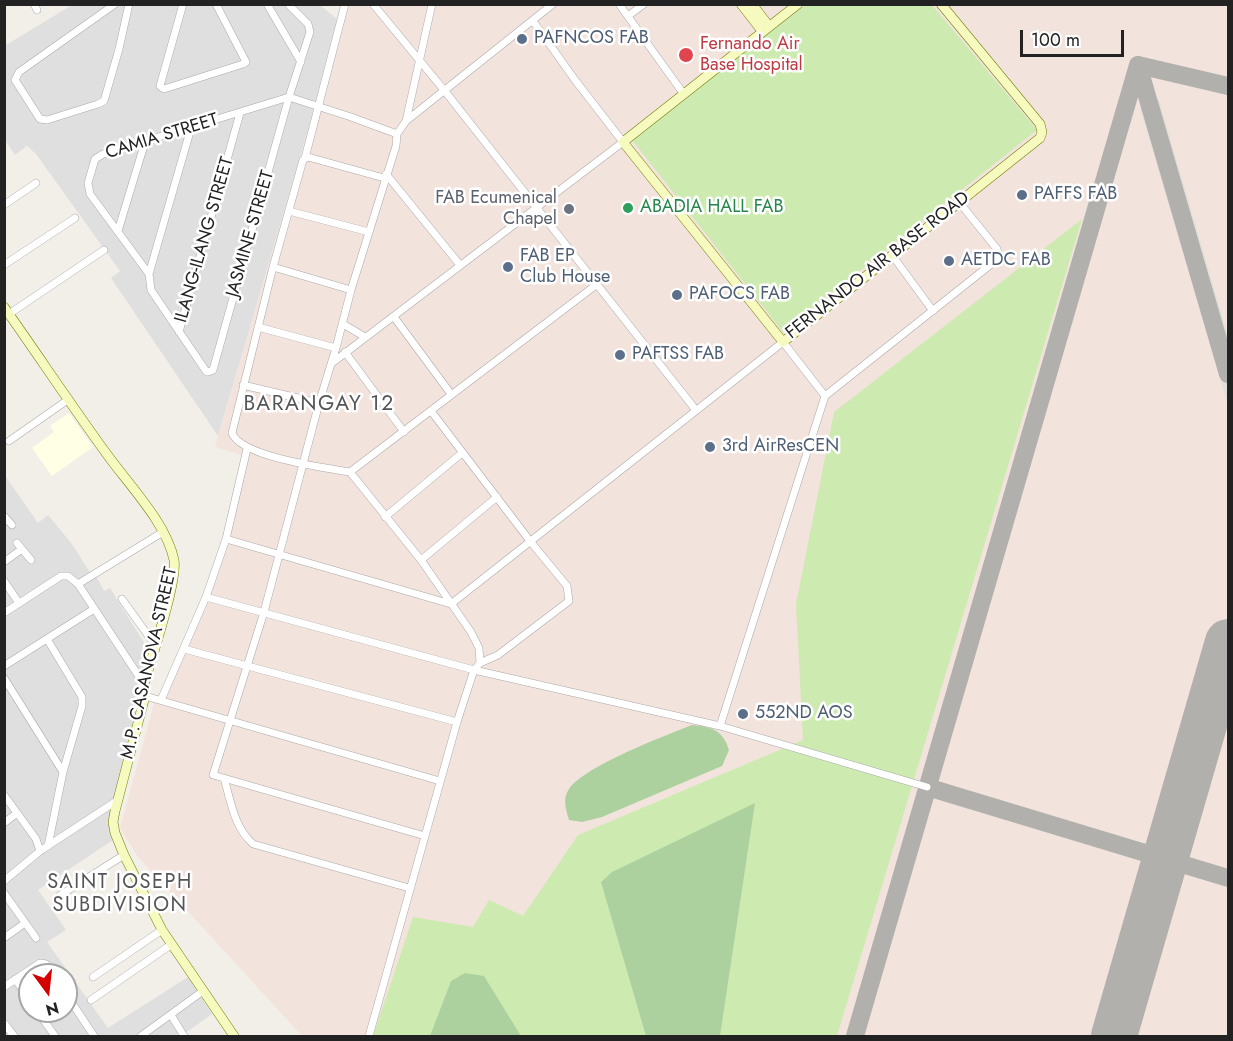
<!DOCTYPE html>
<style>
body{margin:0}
#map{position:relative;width:1233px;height:1041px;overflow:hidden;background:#f2efe9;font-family:Jost,sans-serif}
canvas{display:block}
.frame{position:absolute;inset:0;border:6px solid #222;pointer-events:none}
.north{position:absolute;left:18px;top:963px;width:60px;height:60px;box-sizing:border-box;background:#fff;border:2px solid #a7a7a7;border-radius:50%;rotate:165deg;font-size:16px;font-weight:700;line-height:24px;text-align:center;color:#222}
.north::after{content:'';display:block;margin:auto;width:21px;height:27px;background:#d40000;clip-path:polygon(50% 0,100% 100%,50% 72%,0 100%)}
.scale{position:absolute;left:1020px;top:30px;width:104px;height:27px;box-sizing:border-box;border:3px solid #222;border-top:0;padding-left:8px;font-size:18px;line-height:21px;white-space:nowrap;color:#222;-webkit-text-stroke:4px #fff;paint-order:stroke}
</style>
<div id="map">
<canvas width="1233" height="1041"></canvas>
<div class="frame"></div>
<div class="north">N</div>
<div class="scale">100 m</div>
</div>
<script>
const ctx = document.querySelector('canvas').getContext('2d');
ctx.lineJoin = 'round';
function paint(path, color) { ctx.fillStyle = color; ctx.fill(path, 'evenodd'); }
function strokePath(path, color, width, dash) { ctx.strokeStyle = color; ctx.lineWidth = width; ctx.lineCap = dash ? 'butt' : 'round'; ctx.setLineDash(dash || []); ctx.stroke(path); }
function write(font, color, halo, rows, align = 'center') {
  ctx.font = font + ' Jost,sans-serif'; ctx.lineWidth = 5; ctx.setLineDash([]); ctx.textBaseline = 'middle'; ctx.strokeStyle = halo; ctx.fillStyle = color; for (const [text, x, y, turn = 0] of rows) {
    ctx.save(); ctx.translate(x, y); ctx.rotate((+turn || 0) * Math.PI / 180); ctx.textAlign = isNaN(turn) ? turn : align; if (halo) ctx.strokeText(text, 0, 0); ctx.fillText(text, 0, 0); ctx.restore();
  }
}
const residential = new Path2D(`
 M72,5h248l17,14 -29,111 -90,306 -107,-158 9,-7 -84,-117 -9,-8 -12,9 -10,-15 -1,-97 2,2z
 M4,474l34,49 10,-8 24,29 21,33 3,-1 8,15 6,-3 38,61 -8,35v12l-32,126 5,18 -75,50 28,40 -19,12 61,86 80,-51 24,37 -31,22h-176zM30,975h36v36h-36z`);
const education = new Path2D(`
 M69,413l24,34 -41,29 -20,-28 22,-16 -4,-6z`);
const military = new Path2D(`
 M341,5h887v1031h-926l-164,-179 -18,-29 36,-132h3l43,-93 22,-62 21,-85 -30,-9 93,-317z`);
const airport = new Path2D(`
 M1159,100l69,236v69l-88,-297z`);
const grass = new Path2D(`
 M806,4l126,1 105,125 -254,202 -151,-192z
 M1082,219l-245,817h-464l40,-119 60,10 16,-27 34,16 55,-81 225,-95 -7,-136 38,-192z`);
const forest = new Path2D(`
 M692,725c20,2 31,5 37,25l-7,16 -120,51 -20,5 -13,-2c-3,-11 -7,-21 0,-31 16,-23 95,-53 123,-64z
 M755,803l-35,233h-74l-45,-154 11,-10z
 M465,973l19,3 37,60h-91l21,-55z`);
const taxiway = new Path2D(`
 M1228,86l-90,-21 90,309
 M927,787l301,91
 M855,1036l283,-971`);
const runway = new Path2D(`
 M1114,1036l114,-394`);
const street = new Path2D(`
 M34,4l3,6
 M115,4l-96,68 -4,8 25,39 7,1 51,-16 6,-3 15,-52 10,-45
 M183,4l-23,82 4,3 79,-25 3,-2 -30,-58
 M267,4l34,58
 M373,4l71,86 251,319
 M619,4l64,89
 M628,16l16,-12
 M289,97l62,20 46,17
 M406,121l26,-117
 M191,128l-42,146 2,16 55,81 2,1 5,-2 76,-273 21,-65 -2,-8 -20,-20
 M305,158l40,-154
 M386,174l74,91
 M384,178l-76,-21 -5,3 -30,107 -41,166c9,24 94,35 118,39l246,-187
 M4,205l32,-22
 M289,211l80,21
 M118,231l27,-89
 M892,255l41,56
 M4,265l71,-47
 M273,267l78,23
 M149,274l-59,-80 -2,-11 7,-24 8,-5 186,-57
 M9,314l95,-64
 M394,317l57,77
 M343,324l22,13
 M258,327l78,21
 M179,332l61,-219
 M345,352l59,80
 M332,363l291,-221 -48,-62 -42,-59
 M243,385l76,18
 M431,411l99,130 37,45 2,15 -71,54 -18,8
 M9,441l60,-42
 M350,472l71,88 50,72 8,16 1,15 -6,7 -17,52 -88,314
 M4,516l8,9
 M385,517l77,-64
 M226,539l225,65 332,-262 42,54
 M17,543l14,17
 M421,560l76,-63
 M4,562l18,-13
 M4,581l15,22
 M78,584l85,-52
 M206,597l268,73 246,56 207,61
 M122,599l33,46
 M4,613l57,-37h7l10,8 66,100
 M47,639l35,58v9l-19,66 -15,74
 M184,649l273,73
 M4,666l90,-57
 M4,678l59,94
 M145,696l295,85
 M161,700l45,-103 20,-58 21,-90
 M720,726l105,-330 174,-138 -2,-9 -38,-47
 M224,778c7,24 10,49 29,66l156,44
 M4,795l32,44 4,12
 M4,823l13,-10
 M425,836l-212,-61 51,-163 55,-209 17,-55 15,-58 45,-144 1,-12 9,-13 147,-117
 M4,881l36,-30 78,-51
 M4,893l32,45
 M59,896l65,-41
 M4,938l21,-15
 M93,977l69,-47
 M15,979l15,21
 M4,987l36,-24 6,1 7,11
 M66,994l28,42
 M91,1000l81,-56
 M37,1011l18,25
 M171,1015l13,21
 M4,1023l10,13
 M141,1036l62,-45`);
const secondary = new Path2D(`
 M741,4l21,27
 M752,4l17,22
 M798,4l-175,138 160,200 257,-204 2,-6 -2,-8 -99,-120
 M4,307c34,48 67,98 102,146 22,31 60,69 68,107 4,20 -23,100 -30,124l1,12 -30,115 -2,11 2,11 9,22 38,75 72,106`);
const markers = [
 [522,39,6,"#5c6f8a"],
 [686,55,8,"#e0444e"],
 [1022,195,6,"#5c6f8a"],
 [628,208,6,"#2e9e5b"],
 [569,209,6,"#6b7280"],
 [949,261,6,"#5c6f8a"],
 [508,267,6,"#5c6f8a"],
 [677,295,6,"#5c6f8a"],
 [620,355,6,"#5c6f8a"],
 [710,447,6,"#5c6f8a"],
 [743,714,6,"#5c6f8a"]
];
const serviceNames = [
 ["PAFNCOS FAB",534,39],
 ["PAFFS FAB",1034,195],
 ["FAB EP",520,257],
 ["Club House",520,278],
 ["AETDC FAB",961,261],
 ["PAFOCS FAB",689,295],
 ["PAFTSS FAB",632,355],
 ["3rd AirResCEN",722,447],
 ["552ND AOS",755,714]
];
const healthNames = [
 ["Fernando Air",700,45],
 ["Base Hospital",700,66]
];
const streetNames = [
 ["CAMIA STREET",162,137,-17],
 ["JASMINE STREET",251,234,-74],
 ["ILANG-ILANG STREET",205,240,-74],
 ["FERNANDO AIR BASE ROAD",878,266,-38],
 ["M.P. CASANOVA STREET",150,663,-77]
];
const worshipNames = [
 ["FAB Ecumenical",557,199],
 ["Chapel",557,220]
];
const leisureNames = [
 ["ABADIA HALL FAB",640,208]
];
const neighbourhoodNames = [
 ["SAINT JOSEPH",120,883],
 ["SUBDIVISION",120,906]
];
const quarterNames = [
 ["BARANGAY 12",319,405]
];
paint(residential, '#e0dfdf');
paint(education, '#ffffe5');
paint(military, '#f3e3dd');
paint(airport, '#e1dfda');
paint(grass, '#cdebb0');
paint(forest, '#add19e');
strokePath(taxiway, '#b1b0ac', 18);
strokePath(runway, '#b1b0ac', 46);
strokePath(street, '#a9a9a9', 8);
strokePath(secondary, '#707d05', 10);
strokePath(street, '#fff', 7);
strokePath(secondary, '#f7fabf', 9);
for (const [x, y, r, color] of markers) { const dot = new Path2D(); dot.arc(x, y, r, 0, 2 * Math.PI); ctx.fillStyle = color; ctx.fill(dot); strokePath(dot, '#fff', 2); }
write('18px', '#4e5e75', '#fff', serviceNames, 'left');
write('18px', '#be3a42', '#fff', healthNames, 'left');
write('18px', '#222', '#fff', streetNames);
write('18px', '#5b616d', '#fff', worshipNames, 'right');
write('18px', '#27864d', '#fff', leisureNames, 'left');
ctx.letterSpacing = '1.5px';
write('20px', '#555', '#fff', neighbourhoodNames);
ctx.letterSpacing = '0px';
ctx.letterSpacing = '1.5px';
write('21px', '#555', '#fff', quarterNames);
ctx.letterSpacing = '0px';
</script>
